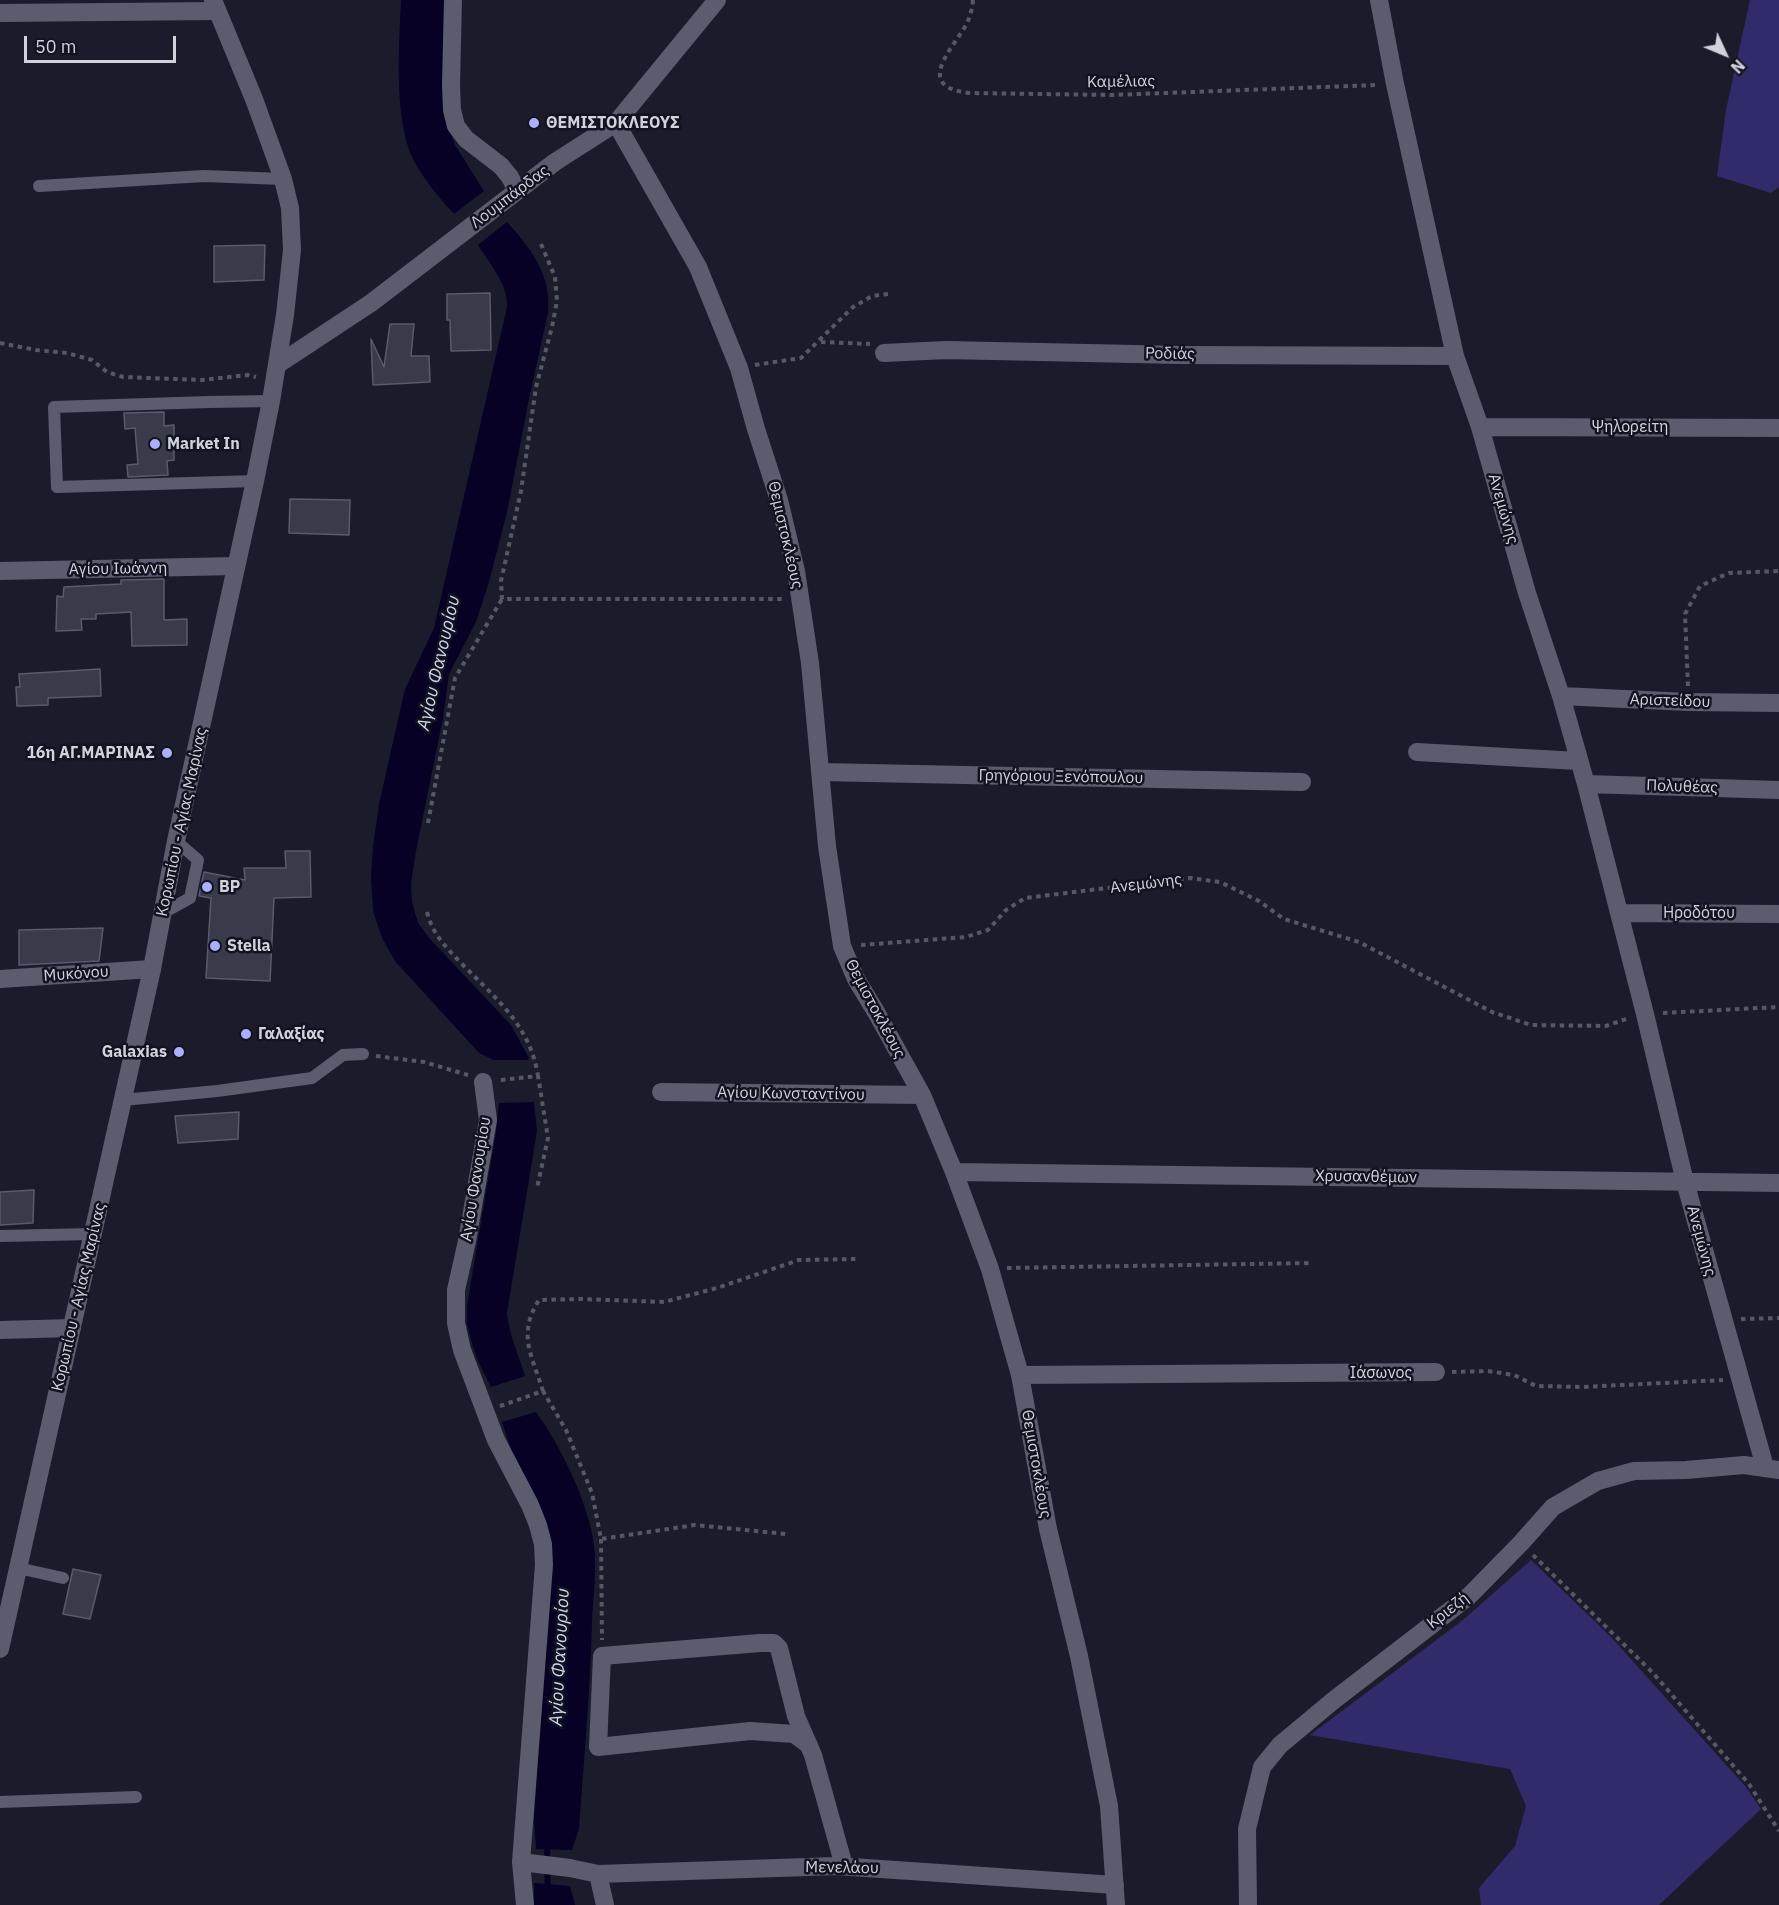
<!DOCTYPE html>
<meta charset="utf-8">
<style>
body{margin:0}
#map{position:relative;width:1779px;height:1905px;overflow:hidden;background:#1b1c2b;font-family:"IBM Plex Sans",sans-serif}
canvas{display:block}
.north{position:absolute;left:1695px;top:24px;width:60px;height:60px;-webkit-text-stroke:4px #121321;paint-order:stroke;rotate:134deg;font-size:16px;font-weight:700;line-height:24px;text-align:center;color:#d1d2dc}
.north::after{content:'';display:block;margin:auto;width:21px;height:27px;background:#d1d2dc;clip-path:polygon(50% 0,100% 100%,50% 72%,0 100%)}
.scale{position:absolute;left:24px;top:36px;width:152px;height:27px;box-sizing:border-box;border:3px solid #d1d2dc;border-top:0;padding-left:8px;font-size:18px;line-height:21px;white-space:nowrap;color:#d1d2dc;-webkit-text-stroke:4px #121321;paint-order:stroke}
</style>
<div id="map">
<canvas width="1779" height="1905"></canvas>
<div class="north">N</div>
<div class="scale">50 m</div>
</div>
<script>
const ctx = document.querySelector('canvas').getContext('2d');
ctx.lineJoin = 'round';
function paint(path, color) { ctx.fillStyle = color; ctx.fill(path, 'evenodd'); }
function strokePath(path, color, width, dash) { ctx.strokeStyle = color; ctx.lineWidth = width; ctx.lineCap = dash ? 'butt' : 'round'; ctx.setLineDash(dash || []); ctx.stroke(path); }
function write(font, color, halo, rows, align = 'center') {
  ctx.font = font + ' "IBM Plex Sans",sans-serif'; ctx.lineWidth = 5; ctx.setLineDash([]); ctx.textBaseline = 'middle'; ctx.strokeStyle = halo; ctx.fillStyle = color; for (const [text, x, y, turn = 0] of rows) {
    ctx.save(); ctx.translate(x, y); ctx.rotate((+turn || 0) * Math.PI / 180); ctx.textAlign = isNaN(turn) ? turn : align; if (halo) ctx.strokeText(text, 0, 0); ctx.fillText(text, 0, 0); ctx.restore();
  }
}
const green = new Path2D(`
 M1750,0h29v187l-8,6 -54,-17 9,-66z
 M1531,1560l80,77 134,149 16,23 -102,96h-178l-2,-17 36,-42 11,-40 -16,-37 -200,-34 153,-115z`);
const water = new Path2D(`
 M401,0h46l2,129 6,16 29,46 -30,23c-15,-16 -28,-32 -39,-51 -22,-41 -16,-116 -14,-163z
 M507,222c24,26 45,54 41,91l-19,86 -22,113 -18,70 -13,40 -27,52 -6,44 -27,133 -5,33 1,18 6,21 12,16 81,86 18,33 -1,2h-34l-15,-7 -84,-92 -13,-23 -9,-27 -2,-34 2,-31 6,-42 26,-115 29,-61 73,-321c2,-22 -18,-44 -29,-62z
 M534,1102l3,29 -30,182c2,22 12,42 18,63l-34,11 -14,-28 -6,-19 -4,-16v-18l29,-174 3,-29z
 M536,1412c25,34 53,92 58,133 3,26 -1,52 -2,78 -2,69 -8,137 -13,206l-7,21 -36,-1 -2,-30 17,-247 -49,-150z
 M534,1883l36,3 5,19h-41z`);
const stream = new Path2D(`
 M547,1843l1,62`);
const building = new Path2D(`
 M265,245l-1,35 -50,2v-36z
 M490,293l1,57 -40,1 -1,-31h-3v-26z
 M390,324h24l-3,32h18l1,26 -57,3 -2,-46 13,28z
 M164,412v14l10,-1v35l-7,1 1,14 -40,2 -1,-12 11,-1 -3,-36 -10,1 -1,-16z
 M290,499l60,1 -1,35 -60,-2z
 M164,579v41l23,-1v26l-55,1 -1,-34 -35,2v5h-15l1,11 -26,1 1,-35 6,1 1,-10 57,-3v-4z
 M100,669l1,27 -53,2v7l-31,1 -1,-19h4l-1,-13z
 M285,851h25l1,46 -37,1 -4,83 -64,-3 5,-80 -12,-2 5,-24 41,8 -1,-12h42z
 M103,928l-4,33 -80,4v-35z
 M239,1112l-1,27 -60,4 -3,-27z
 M34,1190l-1,33 -33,2v-33z
 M73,1569l28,6 -11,44 -27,-5z`);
const path = new Path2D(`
 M973,0c-1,11 -4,21 -10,30 -17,26 -45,57 6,63l144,2 263,-10
 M541,244l14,33 2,24 -5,26 -16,60 -15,104 -20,90 1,18h280
 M821,342l49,2
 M0,343l36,7 31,3 25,7 15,12 16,5 79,3 46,-5 8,2
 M755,365l46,-7 52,-51 19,-11 16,-2
 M1688,686l-3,-72 15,-28 29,-13 50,-2
 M428,823l27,-145 47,-79
 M427,912c5,21 18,34 32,49 35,36 71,63 79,115
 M861,945l105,-8 22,-7 18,-20 19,-12 165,-20 30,4 39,19 25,18 75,23 133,70 39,13 75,1 23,-8
 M1663,1013l116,-6
 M376,1056l48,6 44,13
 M501,1080l37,-4 10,62 -11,50
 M1007,1268l305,-5
 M1741,1319l38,-1
 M1452,1372l36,-1 26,4 22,11 46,1 141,-7
 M543,1391c-11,-35 -26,-57 -4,-91l42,-1 83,3 53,-14 82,-28 57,-1
 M500,1406l43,-15 23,39 26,63 9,46 94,-14 91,9
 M601,1539l1,101
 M1533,1555l120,118 96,111 30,47`);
const service = new Path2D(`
 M39,186l165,-10 79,3
 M255,481l-198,6 -3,-80 155,-5 62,-1
 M163,913l27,-15 8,-38 -22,-19
 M123,1100l94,-9 95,-13 31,-23 20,-1
 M0,1236l93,-2
 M18,1568l45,10
 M0,1802l136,-5`);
const minor = new Path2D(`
 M453,0l-2,85 1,25 4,16 10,13 35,27 9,11 7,14
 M1379,0l16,84 60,272 25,71 47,166 34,103 25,88 59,230 40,168 80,285
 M0,13l217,-2
 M616,123l82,144 41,101 17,61 23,71 17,71 14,92 17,183 15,100 14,33 20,33 46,83 32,77 36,97 30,106 28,154 31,127 30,150 7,99
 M884,353l62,-3 235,5 274,1
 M1480,427l299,1
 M0,571l236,-5
 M1561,696l127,6 91,1
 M1417,752l161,9
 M821,772l481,10
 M1586,784l193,6
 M1620,913l159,1
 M0,979l152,-10
 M483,1082l5,38 -21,121 -11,49v33l6,27 34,90 34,65 8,20 5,19 1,21 -23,297 4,43
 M661,1092l261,3
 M954,1172l825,11
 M0,1330l72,-2
 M1020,1375l416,-3
 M809,1745l-15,-11 -44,-3 -152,16 4,-91 158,-13h14l5,5 17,68 17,39 31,111
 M521,1862l49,6 28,6 239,-8 278,19
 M598,1874l7,31
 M1248,1905l-1,-76 15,-62 18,-22 54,-45 135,-104 52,-53 32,-36 45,-26 36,-10 52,-1 58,-5 35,5`);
const secondary = new Path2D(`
 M277,365l94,-62 184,-141 61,-39 101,-123
 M0,1649l152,-680 24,-128 79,-360 16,-80 14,-86 7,-65 -2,-42 -7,-29 -29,-80 -41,-99`);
const markers = [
 [534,123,6,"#acaffb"],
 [155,444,6,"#acaffb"],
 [167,753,6,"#acaffb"],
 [207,887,6,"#acaffb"],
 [215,946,6,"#acaffb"],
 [246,1034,6,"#acaffb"],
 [179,1052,6,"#acaffb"]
];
const streetNames = [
 ["Καμέλιας",1121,82,-1],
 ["Λουμπάρδας",510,197,-37],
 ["Ροδιάς",1170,354,1],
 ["Ψηλορείτη",1630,427],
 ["Ανεμώνης",1503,509,74],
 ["Θεμιστοκλέους",785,535,77],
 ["Αγίου Ιωάννη",118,569,-1],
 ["Αριστείδου",1670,701,2],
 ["Γρηγόριου Ξενόπουλου",1061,777,1],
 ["Πολυθέας",1682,787,2],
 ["Κορωπίου - Αγίας Μαρίνας",182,822,-78],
 ["Ανεμώνης",1146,884,-7],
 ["Ηροδότου",1699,913],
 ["Μυκόνου",76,974,-4],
 ["Θεμιστοκλέους",875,1009,62],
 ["Αγίου Κωνσταντίνου",791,1094,1],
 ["Χρυσανθέμων",1366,1177,1],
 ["Αγίου Φανουρίου",476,1179,-81],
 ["Ανεμώνης",1701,1241,75],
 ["Κορωπίου - Αγίας Μαρίνας",79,1297,-77],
 ["Ιάσωνος",1381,1373],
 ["Θεμιστοκλέους",1036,1464,80],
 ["Κριεζή",1448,1611,-38],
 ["Μενελάου",842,1868,1]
];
const poiNames = [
 ["ΘΕΜΙΣΤΟΚΛΕΟΥΣ",546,123],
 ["Market In",167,444],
 ["16η ΑΓ.ΜΑΡΙΝΑΣ",155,753,"right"],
 ["BP",219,887],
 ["Stella",227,946],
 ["Γαλαξίας",258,1034],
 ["Galaxias",167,1052,"right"]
];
const waterNames = [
 ["Αγίου Φανουρίου",439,663,-77],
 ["Αγίου Φανουρίου",560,1657,-87]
];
paint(green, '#302c6c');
paint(water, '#070126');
strokePath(stream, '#070126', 6);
paint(building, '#393b4b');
strokePath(building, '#595a6c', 1.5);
strokePath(path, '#575865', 4, [4.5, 4.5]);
strokePath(service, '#5b5c6e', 12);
strokePath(minor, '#5b5c6e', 18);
strokePath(secondary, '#5b5c6e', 18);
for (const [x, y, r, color] of markers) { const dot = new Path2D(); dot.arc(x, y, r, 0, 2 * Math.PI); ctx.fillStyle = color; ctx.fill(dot); strokePath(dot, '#121321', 2); }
write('16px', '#d1d2dc', '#121321', streetNames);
write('bold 16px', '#d1d2dc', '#121321', poiNames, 'left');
write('italic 18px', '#d4d6ec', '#121321', waterNames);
</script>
